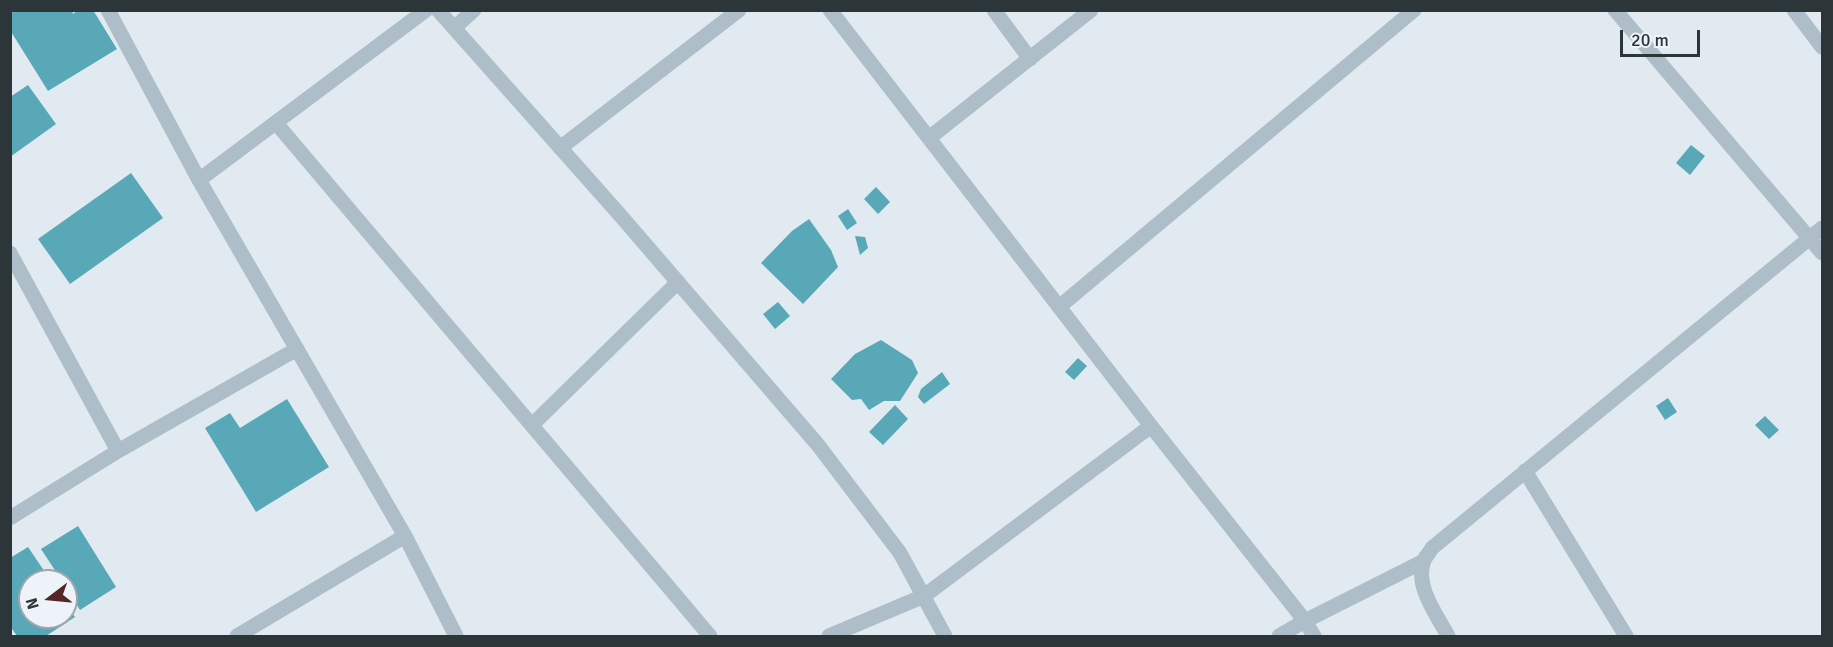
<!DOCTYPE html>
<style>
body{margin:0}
#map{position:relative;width:1833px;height:647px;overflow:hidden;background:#e1eaf1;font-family:Signika,sans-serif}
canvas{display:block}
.frame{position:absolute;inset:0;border:12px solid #2c3537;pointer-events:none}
.north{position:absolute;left:18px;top:569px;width:60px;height:60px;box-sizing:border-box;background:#edf3f9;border:2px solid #a0a7ab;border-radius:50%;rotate:254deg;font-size:16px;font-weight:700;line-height:24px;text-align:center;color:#2c3537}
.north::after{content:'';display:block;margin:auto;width:21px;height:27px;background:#542626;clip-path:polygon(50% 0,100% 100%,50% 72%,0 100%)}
.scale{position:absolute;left:1620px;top:30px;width:80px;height:27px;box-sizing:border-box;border:3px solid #2c3537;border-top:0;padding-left:8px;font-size:18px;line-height:21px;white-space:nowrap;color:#2c3537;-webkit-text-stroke:4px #edf3f9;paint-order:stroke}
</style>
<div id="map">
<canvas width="1833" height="647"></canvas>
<div class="frame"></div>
<div class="north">N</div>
<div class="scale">20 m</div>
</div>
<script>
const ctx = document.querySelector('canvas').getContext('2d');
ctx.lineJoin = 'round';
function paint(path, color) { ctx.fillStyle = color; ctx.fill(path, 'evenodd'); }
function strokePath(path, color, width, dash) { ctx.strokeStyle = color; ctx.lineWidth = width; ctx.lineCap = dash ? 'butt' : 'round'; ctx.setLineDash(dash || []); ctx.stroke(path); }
const building = new Path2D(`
 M16,10h56l1,4 5,-4h15l24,39 -69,42 -38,-61v-16z
 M28,85l28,39 -46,33v-60z
 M1691,145l14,11 -15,19 -14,-12z
 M131,173l32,45 -93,66 -32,-45z
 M876,187l14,15 -12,12 -14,-15z
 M848,209l9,14 -10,7 -9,-14z
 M809,219l22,31 7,17 -35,37 -42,-41 31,-32z
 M855,236l10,1 3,11 -8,7z
 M778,302l12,14 -15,13 -12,-15z
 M881,340l31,20 6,13 -18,28h-16l-15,9 -8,-11 -9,1 -21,-21 24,-25z
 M1078,358l9,8 -13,14 -9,-8z
 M942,372l8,12 -26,20 -6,-7 3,-8z
 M1668,398l9,14 -12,8 -9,-14z
 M287,399l42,68 -73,45 -51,-84 25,-15 10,15z
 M895,405l13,14 -25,26 -14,-13z
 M1765,416l14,14 -10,9 -14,-14z
 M78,526l38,61 -36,23 -14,-22v-7h-4l-21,-32z
 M28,547l23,34h-21v36h36v-13l9,13 -29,19h-29l-7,-10v-68z`);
const street = new Path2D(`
 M108,10l91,170 206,356 51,100
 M438,10l182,205 198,230 82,108 45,83
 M830,10l321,416 154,195 9,15
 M994,10l36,49
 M1615,10l207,243
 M1794,10l28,37
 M454,28l20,-18
 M276,123l434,513
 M929,138l162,-128
 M560,148l179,-138
 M199,180l227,-170
 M10,253l108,198 -108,67
 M1059,307l355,-297
 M532,425l146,-143
 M118,451l179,-102
 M1525,471l101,165
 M237,636l168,-100
 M829,636l95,-40 227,-170
 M1279,636l26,-15 119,-60
 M1448,636c-11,-21 -34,-50 -24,-76 2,-4 6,-8 8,-12l390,-320`);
paint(building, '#58a8b8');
strokePath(street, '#aebec8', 15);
</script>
